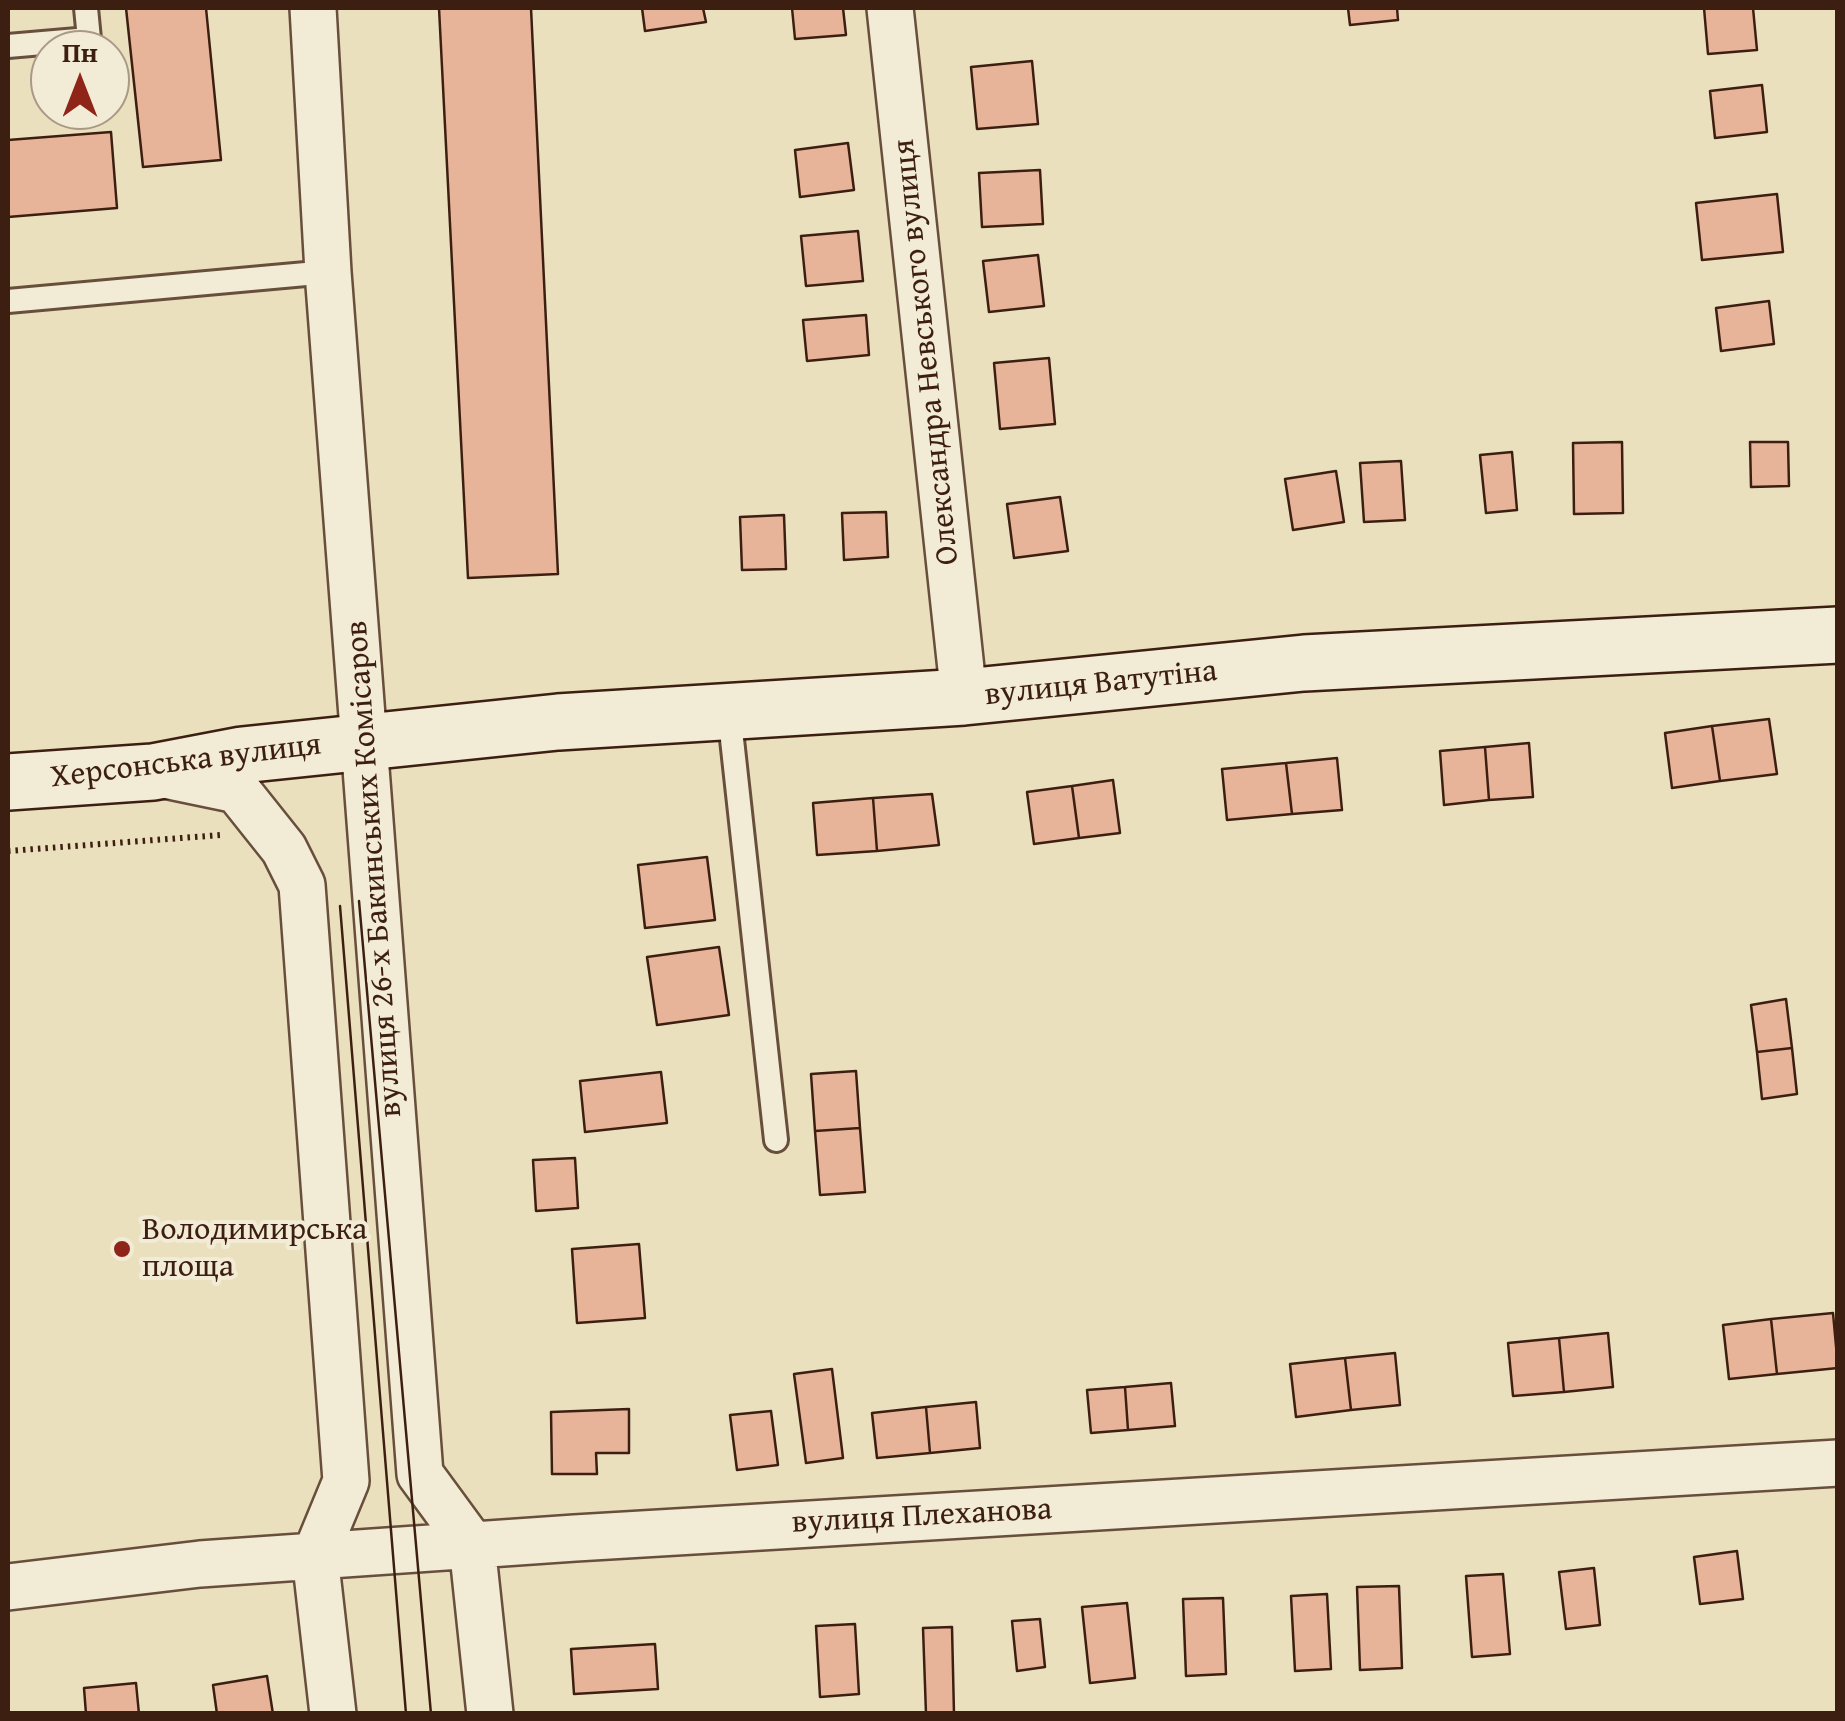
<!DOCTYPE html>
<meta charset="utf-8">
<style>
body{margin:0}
#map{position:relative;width:1845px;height:1721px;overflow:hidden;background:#ebe0be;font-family:"Gentium Book Plus",serif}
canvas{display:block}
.frame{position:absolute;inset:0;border:10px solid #3d1f11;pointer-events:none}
.north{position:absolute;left:30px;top:30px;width:100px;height:100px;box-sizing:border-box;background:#f2ebd5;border:2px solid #aa9987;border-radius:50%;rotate:0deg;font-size:28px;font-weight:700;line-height:40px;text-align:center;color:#3d1f11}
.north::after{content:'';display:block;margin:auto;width:35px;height:45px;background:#8f2418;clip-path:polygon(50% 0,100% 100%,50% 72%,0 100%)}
</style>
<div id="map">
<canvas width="1845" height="1721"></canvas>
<div class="frame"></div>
<div class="north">Пн</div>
</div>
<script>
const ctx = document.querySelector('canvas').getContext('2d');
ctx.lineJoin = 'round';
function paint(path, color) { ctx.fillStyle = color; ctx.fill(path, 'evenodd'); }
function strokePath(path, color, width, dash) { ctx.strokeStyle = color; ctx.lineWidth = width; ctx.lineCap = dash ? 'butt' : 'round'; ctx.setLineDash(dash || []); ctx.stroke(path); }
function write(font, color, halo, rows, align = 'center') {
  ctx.font = font + ' "Gentium Book Plus",serif'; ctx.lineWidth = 8; ctx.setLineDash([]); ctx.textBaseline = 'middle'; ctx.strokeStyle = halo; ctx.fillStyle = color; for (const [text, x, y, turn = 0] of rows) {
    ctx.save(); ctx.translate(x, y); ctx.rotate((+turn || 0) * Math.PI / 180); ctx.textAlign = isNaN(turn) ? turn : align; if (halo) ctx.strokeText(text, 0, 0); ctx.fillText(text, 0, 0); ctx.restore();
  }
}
const building = new Path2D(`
 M126,8h80l15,152 -78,7z
 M439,8h92l27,566 -90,4z
 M642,8h61l3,14 -61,9z
 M792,8h51l3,27 -51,4z
 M1348,8h49l1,12 -48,5z
 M1704,8h49l4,42 -49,4z
 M1032,61l6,63 -61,5 -6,-62z
 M1762,85l5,47 -52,6 -5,-47z
 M111,132l6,76 -109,9v-77z
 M848,143l6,47 -54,7 -5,-47z
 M1040,170l3,54 -61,3 -3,-54z
 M1777,194l6,58 -81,8 -6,-57z
 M858,231l5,50 -57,5 -5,-50z
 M1038,255l6,51 -55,6 -6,-51z
 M1769,301l5,43 -53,7 -5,-43z
 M866,315l3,40 -62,6 -4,-41z
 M1049,358l6,66 -55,5 -6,-66z
 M1622,442l1,71 -49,1 -1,-71z
 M1750,442h38l1,44 -38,1z
 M1512,452l5,58 -31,3 -6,-58z
 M1401,461l4,59 -41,2 -4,-59z
 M1336,471l8,51 -51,8 -8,-51z
 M1060,497l8,54 -54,7 -7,-54z
 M886,512l2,45 -44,3 -2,-47z
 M784,515l2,54 -44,1 -2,-53z
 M1769,719l8,55 -57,7 -8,-55z
 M1712,726l8,55 -48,7 -7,-55z
 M1529,743l4,54 -44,3 -4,-53z
 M1485,747l4,53 -45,5 -4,-54z
 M1337,758l5,52 -50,4 -6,-51z
 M1286,763l6,51 -65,6 -5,-51z
 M1113,780l7,53 -41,5 -7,-52z
 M1072,786l7,52 -45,6 -7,-52z
 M932,794l7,51 -62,6 -4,-53z
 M873,798l4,53 -60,4 -4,-52z
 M707,857l8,63 -70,8 -7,-63z
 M719,947l10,68 -72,10 -10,-68z
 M1786,999l6,49 -35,4 -6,-47z
 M1792,1048l5,46 -35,5 -5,-47z
 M856,1071l4,57 -45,3 -4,-57z
 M661,1072l6,51 -82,9 -5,-51z
 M860,1128l5,64 -45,3 -5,-64z
 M575,1158l3,50 -42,3 -3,-51z
 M639,1244l6,74 -68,5 -5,-74z
 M1833,1313l5,55 -61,6 -6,-55z
 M1771,1319l6,55 -48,5 -6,-54z
 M1608,1333l5,54 -49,5 -5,-54z
 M1559,1338l5,54 -51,4 -5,-53z
 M1395,1353l5,52 -49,5 -6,-52z
 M1345,1358l6,52 -55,7 -6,-53z
 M832,1369l11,89 -37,5 -12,-89z
 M1171,1383l4,43 -47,4 -3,-43z
 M1125,1387l3,43 -37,3 -4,-43z
 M976,1402l4,46 -50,5 -4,-46z
 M926,1407l4,46 -53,5 -5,-45z
 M629,1409v44h-33l1,21h-45l-1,-62z
 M771,1411l7,54 -41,5 -7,-55z
 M1737,1551l6,48 -43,5 -6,-47z
 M1594,1568l6,57 -34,4 -7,-57z
 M1503,1574l7,80 -38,3 -6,-81z
 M1399,1586l3,82 -42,2 -3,-83z
 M1327,1594l4,75 -36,2 -4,-75z
 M1223,1598l3,76 -40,2 -3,-77z
 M1127,1603l8,75 -45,5 -8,-76z
 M1040,1619l5,48 -28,4 -5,-50z
 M855,1624l4,70 -39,3 -4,-71z
 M952,1627l2,87h-28l-3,-86z
 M655,1644l3,45 -84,5 -3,-45z
 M267,1676l6,38h-56l-4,-29z
 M136,1683l3,31h-53l-2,-26z`);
const path = new Path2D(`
 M8,851l213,-16`);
const lane = new Path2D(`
 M8,46l81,-7 -3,-31
 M8,301l320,-29
 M729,712l47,428`);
const street = new Path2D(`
 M313,8l15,264 92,1202 52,71 18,169
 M890,8l74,689
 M160,774l77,16 47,59 18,36 44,596 -31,75 18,158
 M8,1587l192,-23 375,-26 1263,-75`);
const secondary = new Path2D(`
 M8,782l145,-10 89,-17 316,-33 406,-25 340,-34 534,-28`);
const tram = new Path2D(`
 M359,901l72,813
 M340,906l66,808`);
const markers = [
 [122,1249,10,"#8f2418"]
];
const streetNames = [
 ["Олександра Невського вулиця",927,352,-96],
 ["вулиця Ватутіна",1101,684,-6],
 ["Херсонська вулиця",186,762,-7],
 ["вулиця 26-х Бакинських Комісаров",375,869,-94],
 ["вулиця Плеханова",922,1517,-3]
];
const poiNames = [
 ["Володимирська",142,1231],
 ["площа",142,1268]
];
paint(building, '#e7b49a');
strokePath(building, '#3d1f11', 2.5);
strokePath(lane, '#684f3c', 28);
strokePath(street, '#684f3c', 50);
strokePath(secondary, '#3d1f11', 60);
strokePath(path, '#3d1f11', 6, [2.5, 5]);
strokePath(lane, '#f2ebd5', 22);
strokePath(street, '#f2ebd5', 45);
strokePath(secondary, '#f2ebd5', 55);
strokePath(tram, '#3d1f11', 2.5);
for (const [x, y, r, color] of markers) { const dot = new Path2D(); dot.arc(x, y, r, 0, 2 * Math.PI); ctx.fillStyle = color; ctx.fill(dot); strokePath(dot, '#f2ebd5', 4); }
write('32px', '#3d1f11', '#f2ebd5', streetNames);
write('32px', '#3d1f11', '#f2ebd5', poiNames, 'left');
</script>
